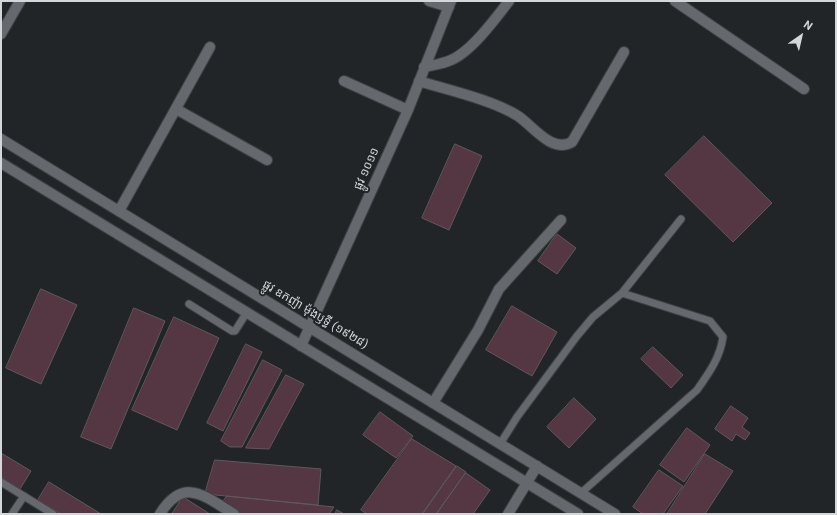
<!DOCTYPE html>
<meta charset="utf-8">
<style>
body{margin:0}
#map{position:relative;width:837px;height:515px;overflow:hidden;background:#212528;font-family:Roboto,sans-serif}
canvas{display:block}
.frame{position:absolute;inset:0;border:2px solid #d4d7d9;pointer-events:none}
.north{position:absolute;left:781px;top:16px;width:40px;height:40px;-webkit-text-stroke:3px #212528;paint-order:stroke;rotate:34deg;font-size:11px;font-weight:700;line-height:16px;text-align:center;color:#d4d7d9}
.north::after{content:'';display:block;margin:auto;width:14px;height:18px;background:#d4d7d9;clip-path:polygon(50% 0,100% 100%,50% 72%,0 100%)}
</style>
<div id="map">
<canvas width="837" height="515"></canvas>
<div class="frame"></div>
<div class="north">N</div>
</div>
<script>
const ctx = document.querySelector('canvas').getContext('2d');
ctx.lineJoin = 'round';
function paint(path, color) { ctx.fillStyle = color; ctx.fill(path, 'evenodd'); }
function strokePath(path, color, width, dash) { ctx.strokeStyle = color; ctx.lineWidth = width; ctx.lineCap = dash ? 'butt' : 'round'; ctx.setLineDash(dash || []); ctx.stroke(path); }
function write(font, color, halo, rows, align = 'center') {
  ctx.font = font + ' Roboto,"Noto Sans Khmer",sans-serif'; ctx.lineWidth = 4; ctx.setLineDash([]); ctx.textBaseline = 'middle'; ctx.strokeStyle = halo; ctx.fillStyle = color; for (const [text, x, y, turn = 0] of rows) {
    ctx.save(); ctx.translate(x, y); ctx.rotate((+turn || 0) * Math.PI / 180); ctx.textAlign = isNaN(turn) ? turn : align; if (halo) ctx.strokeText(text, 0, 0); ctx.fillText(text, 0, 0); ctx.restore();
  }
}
const building = new Path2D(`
 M704,136l68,67 -39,39 -68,-67z
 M455,144l27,12 -33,74 -27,-12z
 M557,234l19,14 -19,26 -19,-13z
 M41,289l36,16 -36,79 -35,-16z
 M512,306l45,26 -25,44 -46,-26z
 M134,308l31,13 -54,128 -30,-12z
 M174,317l45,21 -42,92 -45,-20z
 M246,344l16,8 -39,79 -16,-8z
 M653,347l30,28 -12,13 -30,-29z
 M263,360l19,10 -40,77h-12l-9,-6z
 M286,375l18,9 -35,65 -23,-1z
 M574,398l22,21 -27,29 -22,-21z
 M731,406l17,12 -6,9 8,6 -5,7 -9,-6 -4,7 -17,-12z
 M380,412l33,24 -17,22 -33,-23z
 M687,428l23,17 -26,37 -24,-17z
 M412,439l44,27 -34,48h-55l-6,-4z
 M1,453l30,18 -11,18 -19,-12z
 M705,454l28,17 -28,43h-38z
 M215,460l106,9 -3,36 -113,-11z
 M457,466l9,6 -30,42h-13z
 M659,470l24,16 -20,28h-20l-10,-7z
 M466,473l24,17 -17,24h-36z
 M49,482l52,32h-40l-23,-14z
 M227,496l107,11 -5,7h-88l-19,-11z
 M183,497l27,17h-38z
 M337,510l7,4h-9z`);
const service = new Path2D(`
 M189,304l43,27h3l12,-19
 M500,444l17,-27 60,-81 16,-19 29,-24 59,-74
 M1,482l52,32
 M581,493l116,-103c12,-17 23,-32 26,-53l-13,-16 -88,-28
 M12,514l12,-18`);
const minor = new Path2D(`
 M429,1l20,6
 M675,1l129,88
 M1,34l19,-33
 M424,67c9,-2 19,-3 27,-7 20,-8 45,-42 58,-59
 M344,81l64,29
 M419,81c29,9 74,19 99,35 15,10 34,38 54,26l52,-90
 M176,109l91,51
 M119,211l91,-164
 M301,346l107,-236 43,-109
 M433,403l45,-73 21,-41 62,-69
 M160,514c24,-38 44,-18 74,0
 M508,514l29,-48`);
const secondary = new Path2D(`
 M1,139l614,375
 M1,163l577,351`);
const streetNames = [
 ["ផ្លូវ ១០១១",367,169,-66],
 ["ផ្លូវ ឧកញ៉ា ម៉ុងឫទ្ធី (១៩២៨)",315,315,31]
];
paint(building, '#553643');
strokePath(building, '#5f595b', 1);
strokePath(service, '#3f4245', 9);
strokePath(minor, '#3f4245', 12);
strokePath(secondary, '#3f4245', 12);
strokePath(service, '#65696d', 7);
strokePath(minor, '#65696d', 10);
strokePath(secondary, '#65696d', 10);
write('12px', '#d4d7d9', '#212528', streetNames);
</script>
